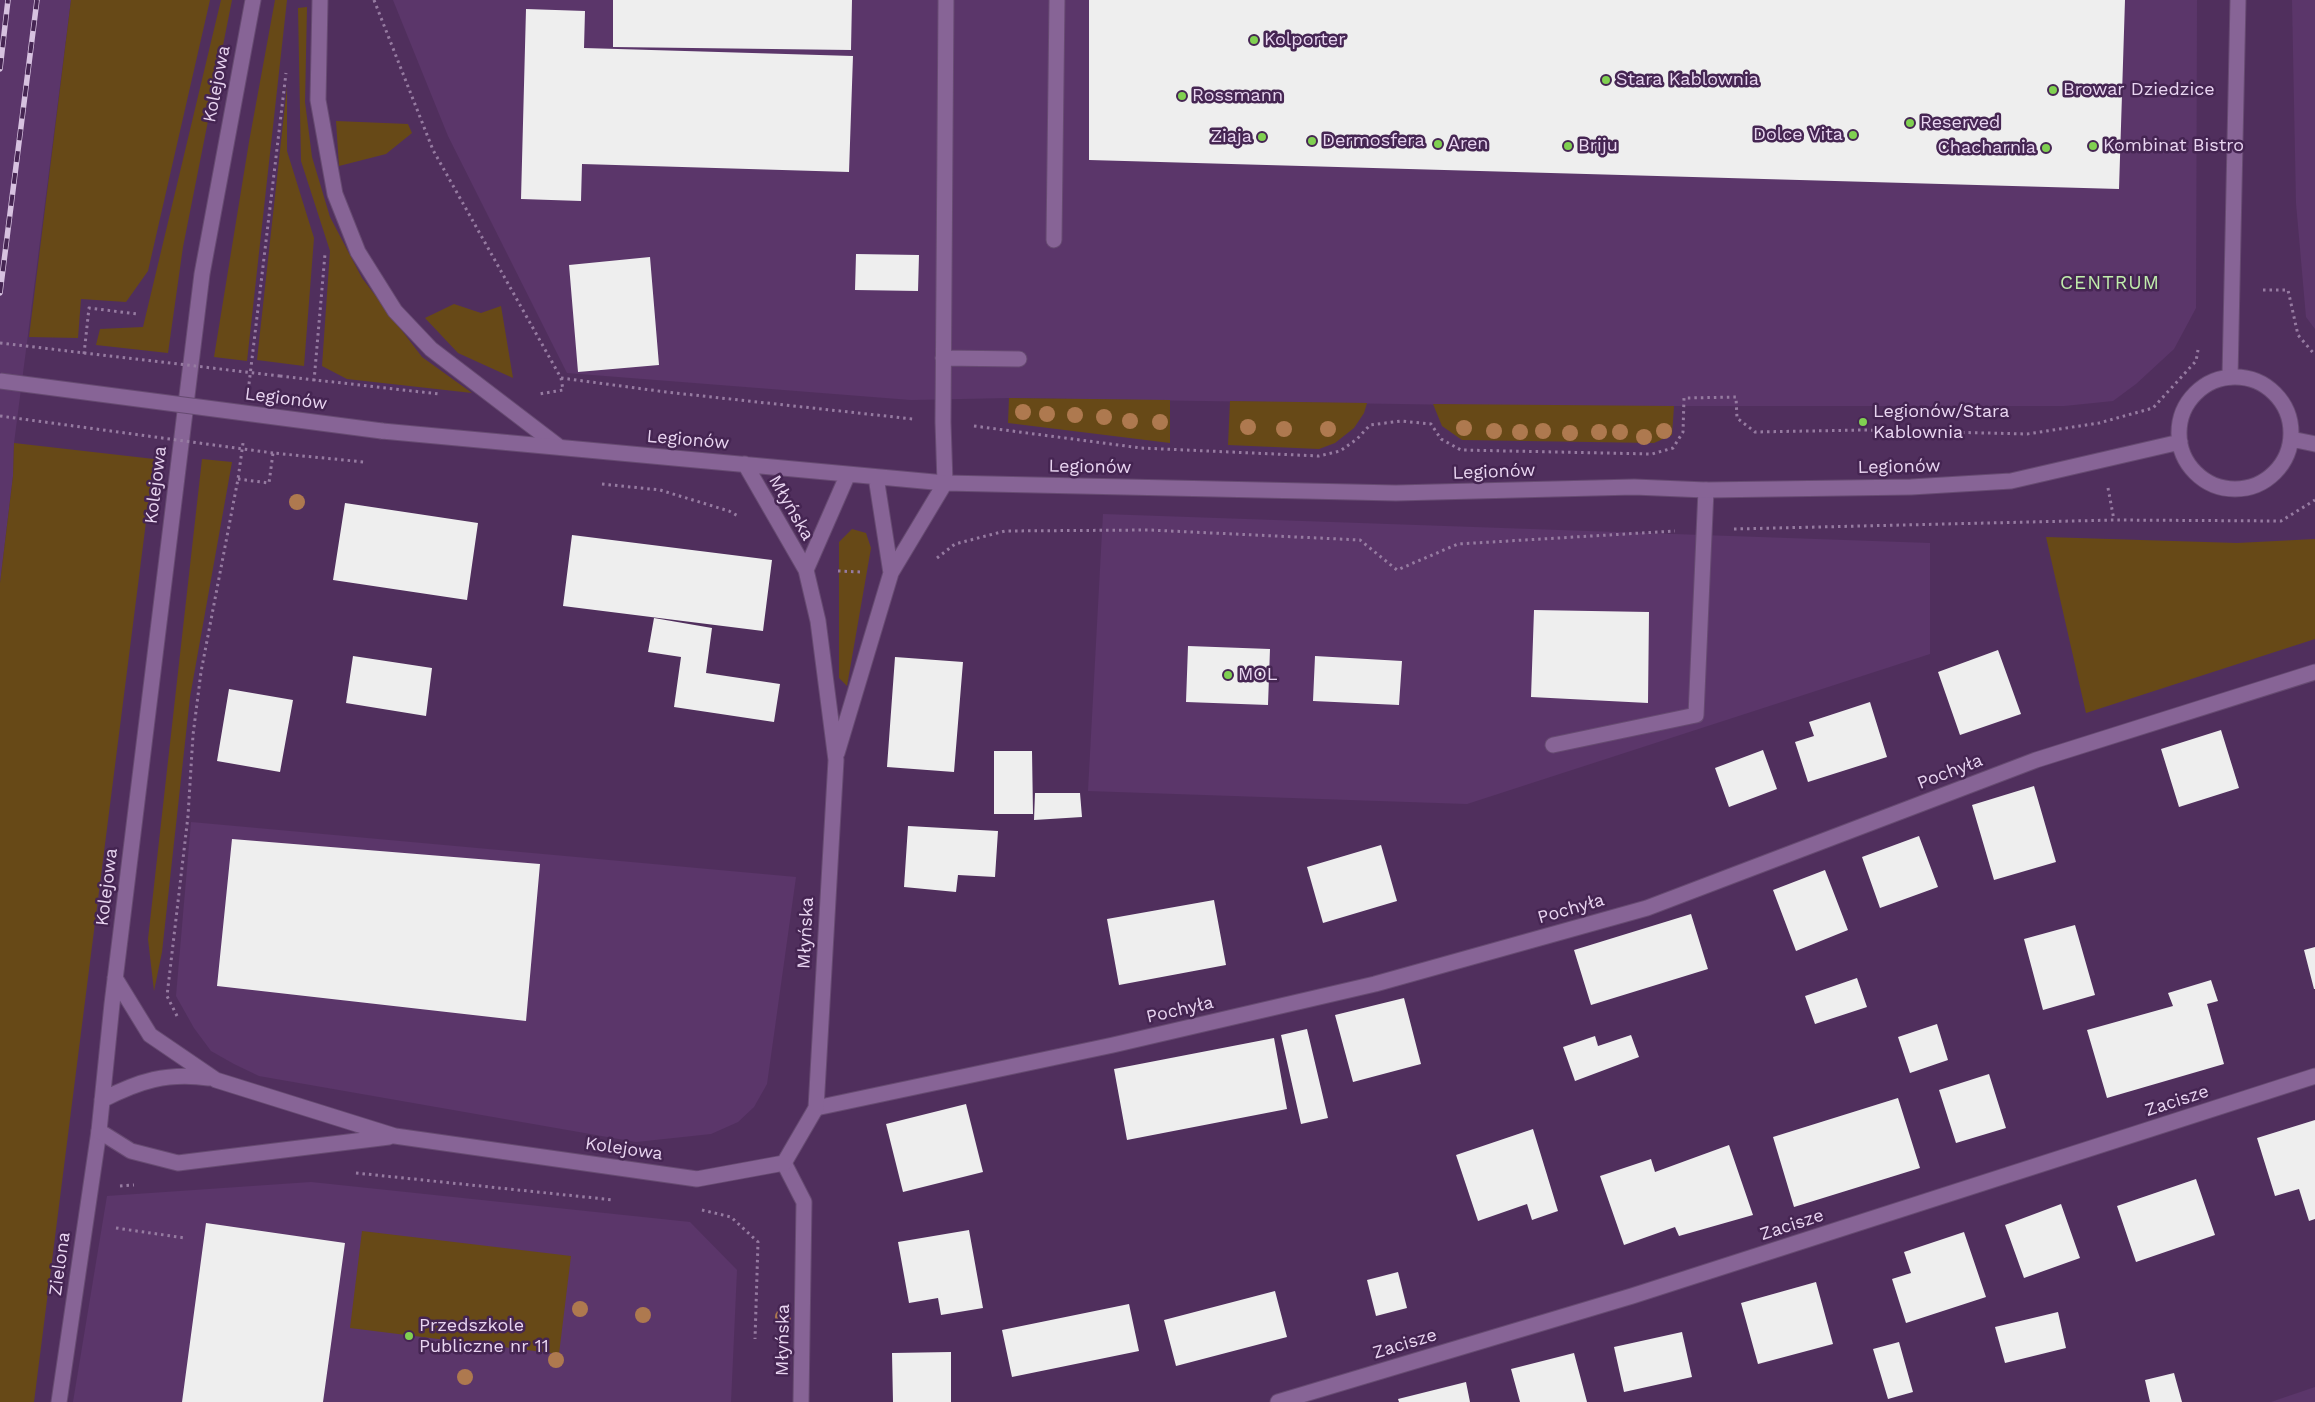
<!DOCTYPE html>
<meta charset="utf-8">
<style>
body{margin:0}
canvas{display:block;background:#502f5d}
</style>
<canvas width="2315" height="1402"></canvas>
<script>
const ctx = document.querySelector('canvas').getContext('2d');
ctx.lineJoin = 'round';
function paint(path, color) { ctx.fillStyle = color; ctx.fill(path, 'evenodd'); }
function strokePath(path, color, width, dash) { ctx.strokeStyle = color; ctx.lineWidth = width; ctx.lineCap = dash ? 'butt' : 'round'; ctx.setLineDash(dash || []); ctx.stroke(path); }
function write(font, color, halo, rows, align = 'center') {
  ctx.font = font + ' "Work Sans",sans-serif'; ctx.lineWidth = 5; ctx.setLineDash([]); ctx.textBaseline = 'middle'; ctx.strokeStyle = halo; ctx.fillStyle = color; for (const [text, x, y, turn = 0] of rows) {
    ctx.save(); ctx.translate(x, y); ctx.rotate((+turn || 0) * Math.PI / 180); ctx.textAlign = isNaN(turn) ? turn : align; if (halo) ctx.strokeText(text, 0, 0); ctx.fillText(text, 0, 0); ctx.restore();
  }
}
const built = new Path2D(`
 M0,0h71l-57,443 -1,33 -13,107z
 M393,0h1804l-1,308 -22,41 -38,35 -23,17 -49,5h-533l-522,-8 -98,2 -344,-27 -119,-237z
 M2292,0h23v329l-9,-12 -10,-114z
 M1103,514l827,29v111l-463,150 -379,-13z
 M191,822l605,55 -29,207 -13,23 -16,15 -27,12 -75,8 -377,-66 -25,-12 -23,-13 -17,-23 -18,-32z
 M311,1182l379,40 47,48 -6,132h-658l34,-206z
 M2315,1387v15h-44z`);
const green = new Path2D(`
 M71,0h139l-62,271 -22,31 -45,-3 -3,39 -49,-1z
 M221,0h11l-49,247 -15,106 -72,-8 4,-16 43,-2z
 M275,0h12l-40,361 -33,-4 35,-215z
 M307,7l-2,95 7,55 18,60 32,61 60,79 50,36 -125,-14 -25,-13 8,-115 -29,-90 -3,-153z
 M287,87v64l27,87 -10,128 -47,-6z
 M336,121l72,3 4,9 -26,21 -47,12z
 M454,304l27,9 20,-7 12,72 -55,-25 -33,-35z
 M1009,398l161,2v43l-162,-20z
 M1230,401l137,2 -3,10 -10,15 -19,15 -16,6 -91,-4z
 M1433,404l241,2 -2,29 -18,8 -192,-3 -20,-14z
 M14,443l140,16 -120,943h-34v-819l13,-107z
 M202,459l30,3 -42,235 -28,255 -8,39 -6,-52z
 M852,529l14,4 5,15 -24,138 -8,-8v-136z
 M2046,537l191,6 78,-4v100l-229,74z
 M362,1231l209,25 -12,98 -209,-26z`);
const building = new Path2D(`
 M613,0h239l-1,50 -238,-3z
 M1089,0h1036l-6,189 -1030,-29z
 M526,9l59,2 -1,37 269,8 -4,116 -267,-8 -1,37 -60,-2z
 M856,254l63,1 -1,36 -63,-1z
 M650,257l9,108 -81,7 -9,-107z
 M345,503l133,20 -11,77 -134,-20z
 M572,535l200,25 -9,71 -200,-25z
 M1534,610l115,2 -1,91 -117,-6z
 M654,618l58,10 -6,45 74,11 -6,38 -100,-15 7,-50 -33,-5z
 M1188,646l82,3 -2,56 -82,-3z
 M1998,650l23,64 -61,21 -22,-63z
 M353,656l79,12 -6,48 -80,-13z
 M1315,656l87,5 -3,44 -86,-4z
 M895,657l68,5 -9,110 -67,-5z
 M229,689l64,11 -13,72 -63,-11z
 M1870,702l17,55 -79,25 -13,-40 19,-6 -5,-14z
 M2221,730l18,58 -60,19 -18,-58z
 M1763,750l14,39 -48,18 -14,-39z
 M994,751h38l1,63h-39z
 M2034,786l22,76 -62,18 -22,-75z
 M1035,793h45l2,24 -48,3z
 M908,826l90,5 -3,46 -37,-2 -2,17 -52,-5z
 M1919,836l19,51 -58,21 -18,-51z
 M232,839l308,25 -14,157 -309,-35z
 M1381,845l16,56 -74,22 -16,-56z
 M1825,870l23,60 -52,21 -23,-61z
 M1214,900l12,65 -107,20 -12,-66z
 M1691,914l17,55 -117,36 -17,-55z
 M2075,925l20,70 -52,15 -19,-71z
 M2315,947v42h-1l-10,-39z
 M1857,978l10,29 -52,17 -10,-28z
 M2211,980l7,21 -11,3 17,60 -117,34 -20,-68 86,-24 -5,-13z
 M1404,998l17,66 -68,18 -18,-67z
 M1937,1024l11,36 -38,13 -12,-36z
 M1307,1029l21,89 -27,6 -20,-89z
 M1631,1035l8,22 -64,24 -12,-34 32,-11 3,10z
 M1274,1038l13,71 -160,31 -13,-71z
 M1989,1074l17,54 -50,15 -17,-53z
 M1898,1098l22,70 -126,39 -21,-70z
 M966,1104l17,68 -80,20 -17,-68z
 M2315,1120v99l-6,2 -10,-32 -24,7 -18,-58z
 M1533,1129l25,82 -26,9 -5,-16 -49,17 -22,-66z
 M1729,1145l24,70 -74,21 -4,-9 -51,18 -24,-69 51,-17 4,13z
 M2196,1179l19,56 -79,27 -19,-56z
 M2061,1204l19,54 -56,20 -19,-53z
 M206,1223l139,20 -22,159h-141z
 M969,1230l14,78 -42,7 -3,-17 -29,5 -11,-61z
 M1964,1232l22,65 -80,26 -14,-44 19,-6 -7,-21z
 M1398,1272l9,36 -31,8 -9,-36z
 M1816,1282l17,62 -75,20 -17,-61z
 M1275,1291l12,46 -111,29 -12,-46z
 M1129,1304l10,47 -127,26 -10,-47z
 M2058,1312l8,36 -61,15 -10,-36z
 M1682,1332l10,45 -68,15 -10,-45z
 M1899,1342l14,50 -25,7 -15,-50z
 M951,1352v50h-58l-1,-49z
 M1574,1353l13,49h-67l-9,-33z
 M2174,1373l8,29h-32l-5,-22z
 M1466,1382l4,20h-71l-1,-3z`);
const path = new Path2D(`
 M374,0l59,150 128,228 2,12 -24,4
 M2263,290h25l10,45 17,20
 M84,354l5,-46 48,6
 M280,376l159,18
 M561,378l105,14 247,27
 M314,381l11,-127
 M249,384l37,-311
 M974,426l167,22 178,8 21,-5 17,-12 13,-14 31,-4 30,3 10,15 20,11 191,4 21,-6 10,-16 1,-34 52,-1 1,21 18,14 107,-2 165,4 72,-11 54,-15 43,-47 2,-11
 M238,479l31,4 4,-30 91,9
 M602,484l58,6 69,21 9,5
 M2108,488l6,32
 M1734,529l380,-9 167,1 34,-21
 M937,558l18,-14 50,-13 144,-1 211,10 37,30 61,-26 217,-13
 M838,571l23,1
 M177,1016l-10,-20 21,-180 5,-81 8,-63 37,-193 5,-36
 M356,1173l258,27
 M120,1186l14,-1
 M702,1210l29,7 27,25 -3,97
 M116,1228l69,10`);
const service = new Path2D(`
 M320,0l-2,100 17,94 23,58 37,59 36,38 127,97
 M1054,240l3,-240
 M943,358l76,1
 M945,483l-2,-61 3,-422
 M1553,745l143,-30 10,-225`);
const minor = new Path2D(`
 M2230,377l8,-377
 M816,1108l297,-63 262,-61 272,-76 389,-148 279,-88
 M784,1163l20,39 -3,200
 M59,1402l40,-271
 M1278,1402l354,-106 683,-220`);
const tertiary = new Path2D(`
 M253,0l-51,274 -90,730 -13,127 32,20 47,12 211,-26
 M2179 433a56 56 0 1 1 112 0a56 56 0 1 1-112 0Z
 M382,431l563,52 451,10 238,-6 72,3 205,-3 100,-6 169,-39
 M2291,439l24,5
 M876,477l15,96
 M806,570l42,-96
 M837,753l54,-180 54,-90
 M115,978l35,57 66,45 179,56 302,43 87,-16 32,-55 20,-348 -18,-139 -12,-51 -61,-106
 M102,1100c37,-19 65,-28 107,-22`);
const rail = new Path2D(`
 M0,69l8,-69
 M0,293l37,-293`);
const pathBridge = new Path2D(`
 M0,343l280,33
 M0,416l273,37`);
const tertiaryBridge = new Path2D(`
 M0,381l382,50`);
const trees = [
 [1023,412],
 [1047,414],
 [1075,415],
 [1104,417],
 [1130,421],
 [1160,422],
 [1248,427],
 [1464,428],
 [1284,429],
 [1328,429],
 [1494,431],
 [1543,431],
 [1664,431],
 [1520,432],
 [1599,432],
 [1620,432],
 [1570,433],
 [1644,437],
 [297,502],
 [580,1309],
 [643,1315],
 [783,1317],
 [556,1360],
 [465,1377]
];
const markers = [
 [1254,40,5,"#80d051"],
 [1606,80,5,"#80d051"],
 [2053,90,5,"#80d051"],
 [1182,96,5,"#80d051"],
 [1910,123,5,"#80d051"],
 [1853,135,5,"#80d051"],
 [1262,137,5,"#80d051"],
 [1312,141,5,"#80d051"],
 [1438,144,5,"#80d051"],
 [1568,146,5,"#80d051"],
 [2093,146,5,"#80d051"],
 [2046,148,5,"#80d051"],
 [1863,422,5,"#80d051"],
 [1228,675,5,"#80d051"],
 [409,1336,5,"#80d051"]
];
const poiNames = [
 ["Kolporter",1264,40],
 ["Stara Kablownia",1616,80],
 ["Browar Dziedzice",2063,90],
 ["Rossmann",1192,96],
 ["Reserved",1920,123],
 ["Dolce Vita",1843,135,"right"],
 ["Ziaja",1252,137,"right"],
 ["Dermosfera",1322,141],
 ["Aren",1448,144],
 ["Briju",1578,146],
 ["Kombinat Bistro",2103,146],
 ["Chacharnia",2036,148,"right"],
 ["Legionów/Stara",1873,412],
 ["Kablownia",1873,433],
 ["MOL",1238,675],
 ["Przedszkole",419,1326],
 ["Publiczne nr 11",419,1347]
];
const streetNames = [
 ["Kolejowa",217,84,-79],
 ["Legionów",286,399,7],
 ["Legionów",688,440,5],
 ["Legionów",1090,467,1],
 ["Legionów",1899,467,-1],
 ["Legionów",1494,472,-2],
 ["Kolejowa",156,485,-83],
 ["Młyńska",791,508,60],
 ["Pochyła",1950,772,-21],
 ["Kolejowa",107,887,-83],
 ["Pochyła",1571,909,-16],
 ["Młyńska",806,933,-87],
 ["Pochyła",1180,1010,-13],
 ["Zacisze",2177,1101,-18],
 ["Kolejowa",624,1149,8],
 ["Zacisze",1792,1225,-18],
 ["Zielona",60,1264,-82],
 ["Młyńska",783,1340,-89],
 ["Zacisze",1405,1344,-17]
];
const neighbourhoodNames = [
 ["CENTRUM",2110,283]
];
paint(built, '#5b366a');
paint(green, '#674917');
paint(building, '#eee');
strokePath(service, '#674b72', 17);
strokePath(minor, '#674b72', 17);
strokePath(tertiary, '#674b72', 17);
strokePath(path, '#967ba1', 3, [2.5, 4]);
strokePath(service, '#876496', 15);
strokePath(minor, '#876496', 15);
strokePath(tertiary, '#876496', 15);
strokePath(rail, '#d7c2e0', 5.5);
strokePath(rail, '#452552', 4, [11]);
strokePath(tertiaryBridge, '#674b72', 17, []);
strokePath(pathBridge, '#967ba1', 3, [2.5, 4]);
strokePath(tertiaryBridge, '#876496', 15);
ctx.fillStyle = '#ae794f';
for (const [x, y] of trees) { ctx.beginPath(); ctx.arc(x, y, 8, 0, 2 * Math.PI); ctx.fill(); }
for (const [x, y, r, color] of markers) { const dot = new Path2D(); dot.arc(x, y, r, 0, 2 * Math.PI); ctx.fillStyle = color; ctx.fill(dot); strokePath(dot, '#452552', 2); }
write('18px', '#e9d5f1', '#452552', poiNames, 'left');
write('18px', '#e9d5f1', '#452552', streetNames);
ctx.letterSpacing = '1px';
write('19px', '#c1eeac', '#452552', neighbourhoodNames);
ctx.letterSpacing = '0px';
</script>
